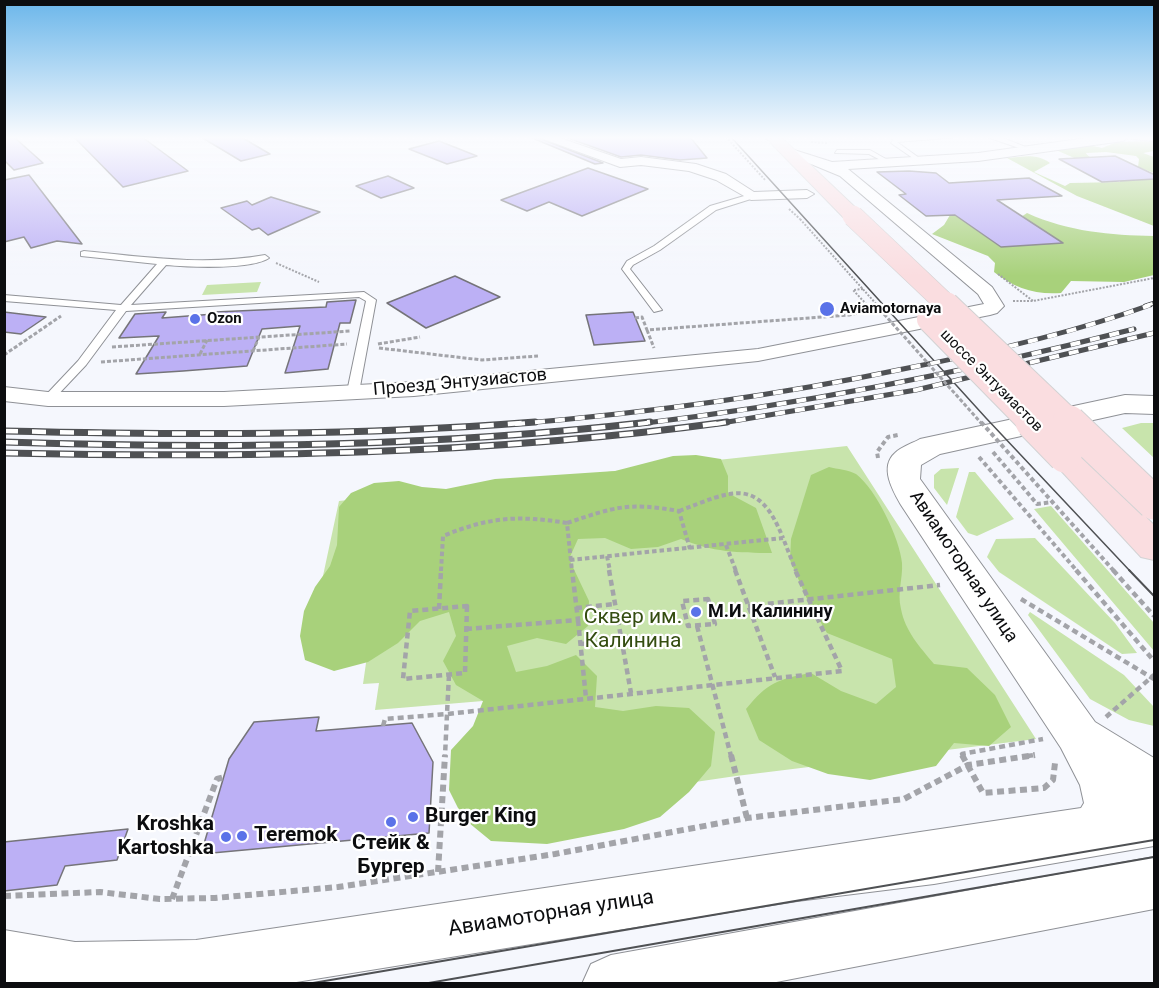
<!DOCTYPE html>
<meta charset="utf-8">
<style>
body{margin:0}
#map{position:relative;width:1159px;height:988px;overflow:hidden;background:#f5f7fd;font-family:Roboto,sans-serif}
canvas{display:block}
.frame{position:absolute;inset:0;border:6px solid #0c0d0f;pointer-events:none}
</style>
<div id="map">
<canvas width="1159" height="988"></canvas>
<div class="frame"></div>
</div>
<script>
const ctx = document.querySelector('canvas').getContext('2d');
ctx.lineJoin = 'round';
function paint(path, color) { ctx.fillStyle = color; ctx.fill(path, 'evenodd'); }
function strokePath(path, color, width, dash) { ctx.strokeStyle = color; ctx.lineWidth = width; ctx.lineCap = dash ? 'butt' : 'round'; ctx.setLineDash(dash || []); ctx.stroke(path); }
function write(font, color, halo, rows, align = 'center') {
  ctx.font = font + ' Roboto,sans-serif'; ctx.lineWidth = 4.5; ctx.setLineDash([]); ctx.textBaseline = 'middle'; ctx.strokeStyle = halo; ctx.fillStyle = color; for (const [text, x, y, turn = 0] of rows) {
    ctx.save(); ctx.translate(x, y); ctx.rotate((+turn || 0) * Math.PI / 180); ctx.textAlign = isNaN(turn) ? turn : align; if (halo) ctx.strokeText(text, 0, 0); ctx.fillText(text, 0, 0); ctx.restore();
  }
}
const green = new Path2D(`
 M261,282l-4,10 -55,3 5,-10z
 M1141,423h13v35l-32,-30z
 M847,446l189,293 -300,37 -252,37 -1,-112 -108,9 4,-27 -16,1 4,-28 -62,4 34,-159z
 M959,468l-12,37 -13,-17v-13l7,-6z
 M969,472h6l39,47 -37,17 -9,-3 -12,-16z
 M1051,506l103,117v28l-120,-142z
 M1035,538l80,85 22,30 -15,1 -123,-82 -12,-15 9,-18z
 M1030,612l94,63 30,32v19l-25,-6 -39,-21 -62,-84z`);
const forest = new Path2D(`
 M1154,141v10l-11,2 11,4v16l-16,-6 1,-8 -3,-3 -30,-4 -20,1c4,9 58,28 68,27v46l-77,-30 -70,-38c16,-1 29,-5 43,5l-16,9 31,14 5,-3 50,-1v-4l-64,-28 33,-5 13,3 15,-6z
 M1027,213c42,19 83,22 127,23v39l-30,7 -53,-1 -10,12c-26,2 -47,-5 -67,-21l1,-9 -7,-7 -56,-22 12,-9 6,-10 71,2z
 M696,455l25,4 7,17v17l28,15 16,45c-33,0 -60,-1 -91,-14l-23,8 -27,2 -26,-11 -27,1 -9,20 20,42 -1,25 -22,18 -29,-6 -30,8 9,26 31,-6 29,-11 21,21 -2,31 28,4 33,-5 33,2 26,24 -4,34 -22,26 -29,25 -36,12 -77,15 -56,-3 -28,-23 -14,-28 2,-40 22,-24 10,-25 -27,-16 -13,-24 13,-25 -7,-24 -29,9 -22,22 -30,19 -34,9 -29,-11 -5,-24 4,-25 11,-24 15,-21 7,-21 2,-38 12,-14 23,-10 25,-2 23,6 24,2 49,-10 120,-8 58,-15z
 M829,467c8,2 20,3 27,7 20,15 44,65 46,89 1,16 -5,29 -1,46 4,22 19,38 33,55l33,4 28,27 16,32 -22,19 -35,-3 -18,23 -66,14 -42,-6 -36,-13 -33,-21 -13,-31c21,-26 32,-30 65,-36l30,18 35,13 20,-17 -4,-28 -65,-26 -20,-34 -17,-39 1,-21 20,-64z`);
const building = new Path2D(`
 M4,137h10l29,26 -29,7 -10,-10z
 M74,137h68l46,34 -65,16z
 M201,137h40l29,17 -29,7z
 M530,137h6l67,26 -8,1z
 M565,137h125l17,21 -27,2 -39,-5 -20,2z
 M439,141l38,15 -30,8 -38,-15z
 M1115,156l40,19v4l-53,3 -43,-23z
 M588,168l60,21 -66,27 -33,-14 -22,9 -26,-11z
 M909,171l27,2 13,10 80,-5 33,18 -65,4 66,43 -62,4 -46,-32 -29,1 -27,-21 7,-1 -29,-22z
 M29,175l53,69 -25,-3 -26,7 -7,-11 -20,5v-62z
 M388,176l26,12 -33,10 -25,-12z
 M271,197l49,15 -52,23 -9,-7 -7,2 -31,-22 26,-7 5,4z
 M455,276l45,21 -74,31 -39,-25z
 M356,300l-6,23h-10l-12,46 -43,4 15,-47 -38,3 -15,37 -64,5 -47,3 23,-38 -40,2 16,-24 31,-2 -4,6 52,-4 1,-2 111,-5 1,-5z
 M4,312l42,5 -25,17 -17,-2z
 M633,312l12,29 -51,4 -8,-30z
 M319,717l-3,14 96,-8 21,39 -4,71 -228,21 28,-95 25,-37z
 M128,829l-11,31 -52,6 -8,19 -53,6v-49z`);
const pathFar4 = new Path2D(`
 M717,137l2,2
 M726,137l40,44
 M811,142l17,1
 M789,209l11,10
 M276,263l43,19
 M998,274l35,27
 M863,289l-10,1 15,16
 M1013,301h20l121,-23`);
const pathFar3 = new Path2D(`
 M635,318l7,-1 5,13 202,-15 22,-5 -5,-5
 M647,330l7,18
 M378,344l42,-7
 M112,347l238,-16
 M379,348l103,12 56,-4
 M253,351l6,-14
 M200,354l7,-14
 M4,355l57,-39
 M101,362l246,-18`);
const pathFar2 = new Path2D(`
 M993,452l44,52 16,-2
 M979,457l98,114
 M878,458l-1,-6 11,-15 10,-2
 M679,511c53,-20 79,-36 104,27
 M567,523c48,-16 61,-21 112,-12l11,38
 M726,545l10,26
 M607,556l3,15
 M570,560l213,-22 13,33
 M441,571l2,-35c46,-19 75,-21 124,-13l5,48`);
const pathFar1 = new Path2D(`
 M609,570l22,123
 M735,570l40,107
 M1076,570l78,91
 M708,599l7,25 -27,2 -6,-25z
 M1021,599l133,80
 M467,606l-2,67 -62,6 7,-68z
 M748,606l192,-21
 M576,608l39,-4
 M439,609l2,-39
 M578,620l8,78
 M697,626l34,130
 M466,629l112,-9 -6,-50
 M581,644l41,-3
 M449,675l-2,39 395,-43 -47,-101
 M1106,717l48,-42
 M383,726l2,-7 62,-5 -2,42
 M963,756l-1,-2 81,-15
 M1027,756l8,-1`);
const path = new Path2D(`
 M731,755l16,63
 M962,755l21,38 61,-5 9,-8 2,-17
 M438,872l7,-117
 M4,896l96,-4 60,7 55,-1 123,-11 217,-33 192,-36 157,-19 64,-34 67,-10
 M172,899l45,-120 7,-2`);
const lane = new Path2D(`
 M959,137l-62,5 25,18 -2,3 -29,-20 3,-5z
 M987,137l16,1 30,12 -5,1z
 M1130,137h24v4l-21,-2z
 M837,150h33l23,13 -5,1 -19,-10 -34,-1z
 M751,194h3v4l-38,12 -56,40 -27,15 -3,4 32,41 -8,2 -32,-43 5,-8 27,-15 56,-40z
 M84,251c61,6 120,15 181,4l4,3c-18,12 -80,9 -103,7l-35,40 233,-13 12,8 -17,92 -6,3 -6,-3 19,-91 -7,-4 -233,14 -40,54 -34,36h-8v-4l34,-36 38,-51 -112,-9v-6l117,10 36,-41 -76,-8v-4z`);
const street = new Path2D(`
 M538,137h19l64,22 20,-2 55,7 30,10 28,18 53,-2 7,4 -7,4 -56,2 -35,-20 -27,-9 -48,-6 -21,2z
 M1094,137h35l-6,4 -145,20 -130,8 144,118 12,19 -7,7 -7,2 -232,46 -344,35 -190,10h-176l-44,-5v-14l44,5h176l190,-10 344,-33 226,-45 -6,-10 -138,-118 -58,-24 6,-4 44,14 146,-9z`);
const secondary = new Path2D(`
 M1125,395l29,1v18l-29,-1 -185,41 -19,11 -1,14 175,243 59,36v88l-220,38 -137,17 -513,83h-280v-54l71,12 121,-2 885,-132 3,-5 -4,-18 -19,-37 -160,-243c-8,-14 -22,-38 -6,-52 6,-6 18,-10 25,-14z
 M1154,857v52l-388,75h-184l9,-20 20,-9z`);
const primary = new Path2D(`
 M765,137h16l79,75 2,4 -2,4h-14z
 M1065,446l11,3 78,76v35l-13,-3 -87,-94 -5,-7 5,-7z`);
const tramFar1 = new Path2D(`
 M731,137l255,281 144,153`);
const tram = new Path2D(`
 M1129,570l25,26
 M307,984l847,-144
 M423,984l731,-127`);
const railFar2 = new Path2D(`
 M1145,306l9,-3`);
const railFar1 = new Path2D(`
 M515,424c131,-11 260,-28 388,-55 83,-16 167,-35 247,-64
 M638,424c168,-20 332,-53 496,-95
 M716,424l200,-34 238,-57`);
const rail = new Path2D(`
 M4,431c177,4 354,5 531,-9
 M4,442c216,7 431,5 646,-20
 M4,453c242,5 483,2 723,-31`);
const pathBridgeFar3 = new Path2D(`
 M800,219l78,87`);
const pathBridgeFar2 = new Path2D(`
 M876,305l106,119`);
const pathBridgeFar1 = new Path2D(`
 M981,422l133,149`);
const pathBridge = new Path2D(`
 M1113,570l41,46`);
const primaryBridgeFar2 = new Path2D(`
 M853,216l95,90`);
const primaryBridgeFar1 = new Path2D(`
 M946,305l125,119
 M930,319l103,105`);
const primaryBridge = new Path2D(`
 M1032,422l33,34
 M1069,422l85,81`);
const markers = [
 [827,309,8,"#5a72e8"],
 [195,319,6,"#5a72e8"],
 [696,612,6,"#5a72e8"],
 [413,817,6,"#5a72e8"],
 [391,822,6,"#5a72e8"],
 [242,836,6,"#5a72e8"],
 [226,837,6,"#5a72e8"]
];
const farPoinames = [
 ["Aviamotornaya",840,309],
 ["Ozon",207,319]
];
const farStreetnames = [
 ["шоссе Энтузиастов",991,381,45]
];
const streetNames = [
 ["Проезд Энтузиастов",460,383,-5],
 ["Авиамоторная улица",963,567,56]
];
const poiNames = [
 ["М.И. Калинину",708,612]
];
const nearParknames = [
 ["Сквер им.",633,618],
 ["Калинина",633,642]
];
const nearPoinames = [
 ["Burger King",425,817],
 ["Kroshka",214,825,"right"],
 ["Kartoshka",214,849,"right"],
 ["Teremok",254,836],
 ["Стейк &",391,844,"center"],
 ["Бургер",391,868,"center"]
];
const nearStreetnames = [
 ["Авиамоторная улица",551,914,-9]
];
paint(green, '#c8e4ac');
paint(forest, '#a8d17b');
paint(building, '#bcb0f5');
strokePath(building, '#757479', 1.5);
strokePath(lane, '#8f9196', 2);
strokePath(street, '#8f9196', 2);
strokePath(secondary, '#8f9196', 2);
strokePath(primary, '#d3d3d4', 2);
strokePath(pathFar4, '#a3a4a9', 2, [2, 1.5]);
strokePath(pathFar3, '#a3a4a9', 3, [4, 2]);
strokePath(pathFar2, '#a3a4a9', 4, [4.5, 3]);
strokePath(pathFar1, '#a3a4a9', 4.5, [6, 4]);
strokePath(path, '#a3a4a9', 6, [7, 4.5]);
paint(lane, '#fff');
paint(street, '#fff');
paint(secondary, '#fff');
paint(primary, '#fadde0');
strokePath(tramFar1, '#4f5154', 1.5);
strokePath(tram, '#4f5154', 2);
strokePath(railFar2, '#4f5154', 4.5);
strokePath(railFar1, '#4f5154', 5);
strokePath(rail, '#4f5154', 7);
strokePath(railFar2, '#fff', 3, [8]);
strokePath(railFar1, '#fff', 4, [10]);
strokePath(rail, '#fff', 4.5, [14]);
strokePath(primaryBridgeFar2, '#d3d3d4', 22, []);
strokePath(primaryBridgeFar1, '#d3d3d4', 28, []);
strokePath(primaryBridge, '#d3d3d4', 35, []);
strokePath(pathBridgeFar3, '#a3a4a9', 2, [2, 1.5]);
strokePath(pathBridgeFar2, '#a3a4a9', 3, [4, 2]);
strokePath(pathBridgeFar1, '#a3a4a9', 4, [4.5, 3]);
strokePath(pathBridge, '#a3a4a9', 4.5, [6, 4]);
strokePath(primaryBridgeFar2, '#fadde0', 21);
strokePath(primaryBridgeFar1, '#fadde0', 26);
strokePath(primaryBridge, '#fadde0', 33);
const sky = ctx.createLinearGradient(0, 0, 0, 276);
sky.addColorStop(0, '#6bb6ea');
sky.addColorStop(0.5, '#fafbfe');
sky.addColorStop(1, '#fafbfe00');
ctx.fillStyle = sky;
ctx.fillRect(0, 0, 1159, 276);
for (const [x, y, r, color] of markers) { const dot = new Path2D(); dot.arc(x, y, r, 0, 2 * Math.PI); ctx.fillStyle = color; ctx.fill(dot); strokePath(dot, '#fff', 2); }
write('bold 15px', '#0c0d0f', '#fff', farPoinames, 'left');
write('15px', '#0c0d0f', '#fff', farStreetnames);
write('18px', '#0c0d0f', '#fff', streetNames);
write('bold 18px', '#0c0d0f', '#fff', poiNames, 'left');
write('21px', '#344d10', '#fff', nearParknames);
write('bold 21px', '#0c0d0f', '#fff', nearPoinames, 'left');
write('21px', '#0c0d0f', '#fff', nearStreetnames);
</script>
